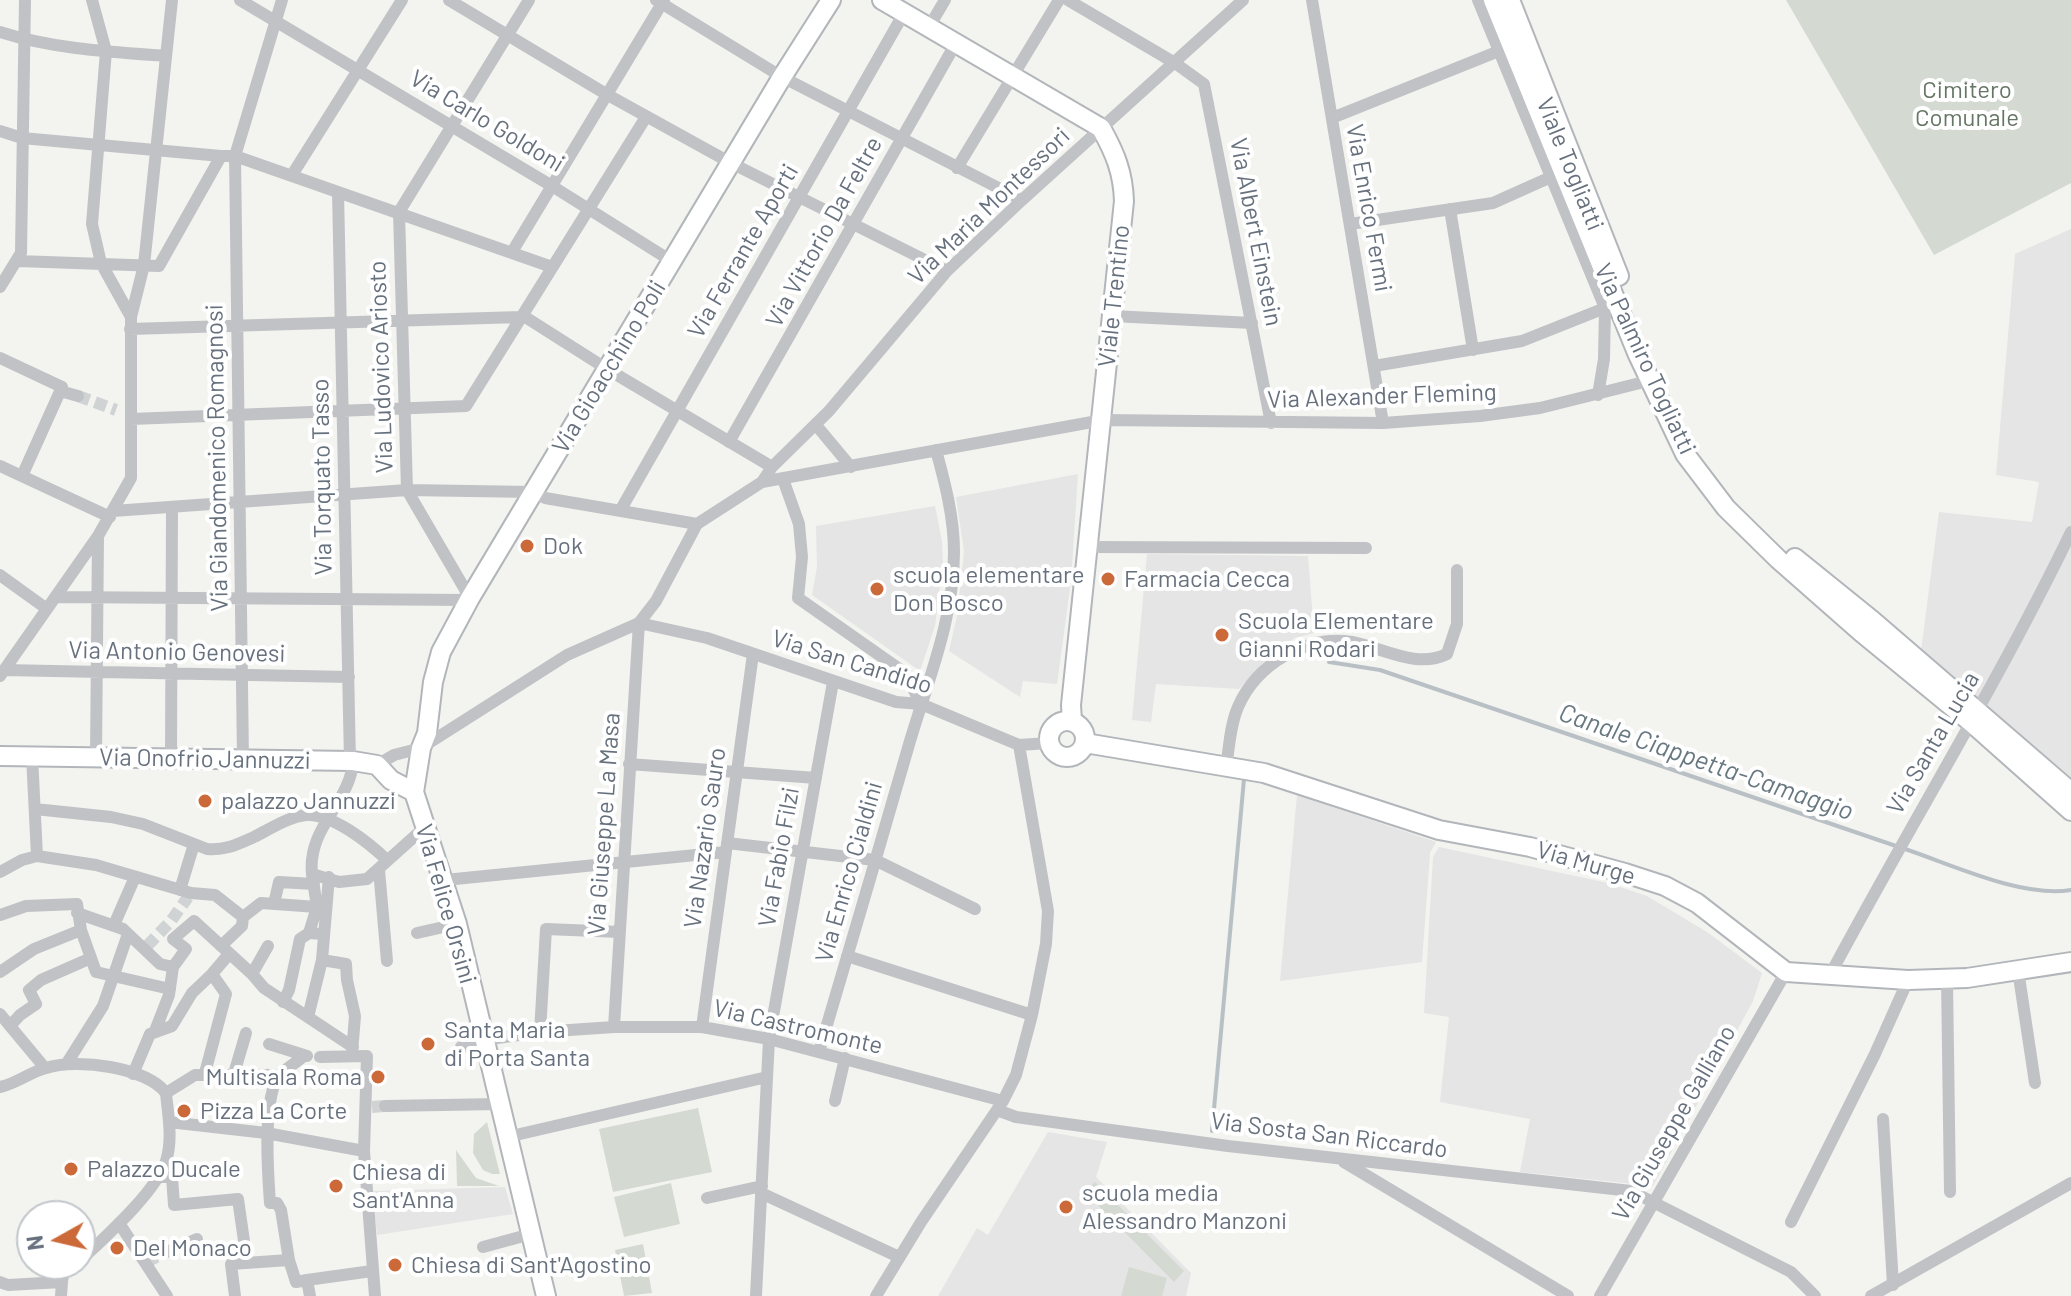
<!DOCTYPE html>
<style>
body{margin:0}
#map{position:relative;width:2071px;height:1296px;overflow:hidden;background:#f3f4f0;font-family:Barlow,sans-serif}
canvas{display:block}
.north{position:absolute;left:16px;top:1200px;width:80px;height:80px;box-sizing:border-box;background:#fff;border:2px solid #c2c6cb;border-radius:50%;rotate:262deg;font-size:22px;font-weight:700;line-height:32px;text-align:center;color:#67717e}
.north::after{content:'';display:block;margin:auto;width:28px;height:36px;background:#cc6939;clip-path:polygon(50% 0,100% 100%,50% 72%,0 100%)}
</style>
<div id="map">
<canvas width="2071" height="1296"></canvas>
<div class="north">N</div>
</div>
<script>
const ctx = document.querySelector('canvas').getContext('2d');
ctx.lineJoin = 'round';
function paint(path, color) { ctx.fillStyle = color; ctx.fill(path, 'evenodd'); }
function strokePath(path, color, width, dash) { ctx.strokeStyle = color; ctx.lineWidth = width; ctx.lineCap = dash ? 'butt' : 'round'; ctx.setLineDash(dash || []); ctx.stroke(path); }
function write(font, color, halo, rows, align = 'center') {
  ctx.font = font + ' Barlow,sans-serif'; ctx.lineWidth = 8; ctx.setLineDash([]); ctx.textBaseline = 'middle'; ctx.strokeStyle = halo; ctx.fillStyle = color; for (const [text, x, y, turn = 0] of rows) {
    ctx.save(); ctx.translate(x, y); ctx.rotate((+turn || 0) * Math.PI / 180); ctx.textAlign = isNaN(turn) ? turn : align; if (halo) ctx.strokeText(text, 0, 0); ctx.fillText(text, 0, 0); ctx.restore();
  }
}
const built = new Path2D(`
 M2071,229v548l-150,-126 18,-139 93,10 7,-40 -43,-7 19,-221z
 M1078,474l-7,107 -14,103 -34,-3 -3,16 -71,-46 8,-35 7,-65 -8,-54z
 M935,506l7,35 1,22 -8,63 -15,45 -108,-76 5,-28 -1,-41z
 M1147,554l161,2 6,77 -19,5 -19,12 -37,39 -83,-5 -5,38 -19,-2z
 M1297,795l139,47 -6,11 -8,109 -142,19z
 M1439,847l169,36 39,13 60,36 55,41 -9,28 -100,185 -133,-14 10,-53 -90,-17 9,-85 -25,-4 9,-156z
 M1048,1132l59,10 -11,35 95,96 -5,23h-248l39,-68 11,7z
 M505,1187l8,27 -136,21 -5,-44z`);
const green = new Path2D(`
 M1786,0h285v183l-137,72z
 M698,1108l14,64 -99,20 -14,-63z
 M487,1122l13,52h-8l-9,-4 -10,-17 1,-19z
 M456,1150l20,28 23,8h-42z
 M1095,1182l89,89 -10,11 -89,-90z
 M671,1183l9,41 -56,13 -10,-40z
 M643,1244l9,49 -28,3 -9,-46z
 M1129,1267l38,11 -5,18h-41z`);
const stream = new Path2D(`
 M1329,662l51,8 516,176
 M1905,849c48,16 117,49 166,41
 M1212,1131l32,-352`);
const streetTunnel = new Path2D(`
 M78,396l38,14
 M147,946l24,-25 17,-24
 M372,1107l13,-1
 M146,1262l23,-11`);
const street = new Path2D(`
 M92,0l14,51 -14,173 9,39 30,54
 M240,0l312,186 121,76
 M449,0l157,94 125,69 216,108
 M656,0l126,77 240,123
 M1068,0l107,63 29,21 67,339
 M1312,0l71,423
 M1478,0l127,308 -1,51 -6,36
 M929,27l16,-27
 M0,32c53,17 111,20 166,24
 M1332,118l167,-67
 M0,131l22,7 199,18
 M957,168l102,-168
 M292,175l110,-175
 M338,192l12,569
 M1450,209l23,141
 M1350,224l143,-21 58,-26
 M512,252l152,-252
 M18,261l141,5 62,-110h14l47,-156
 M0,287l21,-34 4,-253
 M522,315l85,54 165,98
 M1112,316l140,7
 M130,329l390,-12
 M0,358l62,29 -40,89
 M1374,366l148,-25 83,-33
 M60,391l18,5
 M131,419l335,-13 180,-289
 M816,425l35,42
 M729,442l227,-399
 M0,466l110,51
 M783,479l16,45 3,33 -4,41 107,75 16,31
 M762,482l10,-15 57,-56 118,-140 75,-71 221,-200
 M113,511l294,-21 126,2 12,6 152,26
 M620,511l284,-498
 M1089,547l277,1
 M0,575l47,34
 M55,597l414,3
 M470,598l-63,-108 -8,-278 130,-212
 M639,623l68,15 189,64 25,2 98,41 30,-2
 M4,670l345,7
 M0,676l98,-140 33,-58v-161l13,-52 28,-265
 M32,756l5,100
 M96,757l2,-221
 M171,758l1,-250
 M243,759l-8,-603 317,111
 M629,764l187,14
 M377,765l17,-10 27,-7 146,-93 72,-32 17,-22 41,-77 65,-42 341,-62 280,3 97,-7 60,-8 120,-30
 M1226,768c3,-19 4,-43 12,-61 18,-42 68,-73 114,-65 32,6 64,27 95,12l10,-30v-54
 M35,809l76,8 32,7 64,25c18,2 31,-5 47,-12 16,-8 34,-20 52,-22 26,-2 63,28 81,45
 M727,843l148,17 100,49
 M379,870l8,91
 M0,872l22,-12 15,-4 59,9 95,28 24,2 28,22
 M312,874c-5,-47 39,-72 41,-113
 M445,880l281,-28
 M180,890l14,-46
 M274,904l5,-22 35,2
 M77,913l46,16 37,35 13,3
 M0,915l26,-9 51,-2 4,26 15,42 74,17
 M243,917l18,-14 56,4
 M114,925l21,-48
 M417,933l40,-9
 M323,934l-14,-1 8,-26 -5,-33 27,8 28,-3 58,-52
 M221,946l21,-20 1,-9
 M847,956l185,59
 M322,960l24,4 1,16 8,36 -3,37
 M2018,970l17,113
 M0,972l34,-23 47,-19
 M252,974l16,-28
 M1830,975c79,-148 168,-292 241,-443
 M1947,979l3,213
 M283,1002l6,-12 11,-51 9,-6
 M0,1014l45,54
 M308,1017l14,-57 7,-83
 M10,1026l10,-11 16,-11 -7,-14 12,-10 50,-22
 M614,1027l25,-404
 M702,1027l51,-373
 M155,1031l14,-36 4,-28 13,-18 -13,-10 21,-18 58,53 12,14 89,59
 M540,1032l6,-103 74,3
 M483,1040l57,-8 74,-5h88l67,12 234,62
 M269,1044l38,12
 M461,1047l23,-3
 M819,1052c31,-104 61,-207 91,-311 19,-63 44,-123 44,-189 0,-35 -9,-69 -18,-102
 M304,1056c-7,6 -19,13 -25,20 -17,23 -11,99 -9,127h7l4,7 8,50 7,22 11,-2 3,16
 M320,1057l47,-1 -3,95 11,145
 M67,1063l36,-57 25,-72
 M205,1073l21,-79 -14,-20 17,-20
 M133,1074l17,-40 22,-8 20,-33 20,-19
 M233,1077l13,-44
 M0,1087c16,-3 30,-15 46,-19 31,-10 100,-1 120,25
 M166,1093l29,-18h85
 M835,1101l10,-43
 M385,1106l114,-2
 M997,1110l19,7 212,29 403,45 160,81 24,24
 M1883,1119l10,166
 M169,1122l97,11 98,18
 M507,1137l260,-60
 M1344,1162l224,134
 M158,1177h14l2,28 64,-6 7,49v13
 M761,1193l138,64
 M707,1198l55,-12
 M1791,1222l84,-168 33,-74
 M119,1223l48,73
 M483,1247l48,-13
 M169,1251l28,-12
 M80,1261c24,-23 76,-69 86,-100 7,-22 2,-46 0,-68
 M307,1280l65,-9
 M0,1282l8,3 54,-3 -1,14
 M62,1282l1,-8 14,-10
 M235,1296l-4,-32 58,-4
 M756,1296l13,-257 64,-357
 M876,1296l45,-74 82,-121 13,-26 16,-60 14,-71 2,-33 -29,-166
 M1600,1296l186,-324
 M1871,1296l200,-113`);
const secondary = new Path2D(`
 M882,0l219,128c14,25 22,44 23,73l-53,504 1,16
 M1493,0l145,355 47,99 41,54 52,51 83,73 111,91 99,88
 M1510,0l109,276
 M1795,558l78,63 198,171
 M1049 739a18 18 0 1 1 36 0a18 18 0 1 1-36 0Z
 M1085,743l179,30 175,57 91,17 95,26 40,13 32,17 89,69 122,8 59,-2 104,-16
 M0,756l353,5 24,4 14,15 23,12
 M546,1296l-89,-372 -43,-132 7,-44 6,-15 6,-51 8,-30 29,-54 312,-521 49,-77`);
const markers = [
 [527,546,8,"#cc6939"],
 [1108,579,8,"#cc6939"],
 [877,589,8,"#cc6939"],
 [1222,635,8,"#cc6939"],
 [205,801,8,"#cc6939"],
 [428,1044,8,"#cc6939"],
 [378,1077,8,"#cc6939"],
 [184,1111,8,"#cc6939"],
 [71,1169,8,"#cc6939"],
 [336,1186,8,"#cc6939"],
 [1066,1207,8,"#cc6939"],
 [117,1248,8,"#cc6939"],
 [395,1265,8,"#cc6939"]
];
const parkNames = [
 ["Cimitero",1967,90],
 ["Comunale",1967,118]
];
const streetNames = [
 ["Via Carlo Goldoni",487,121,31],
 ["Viale Togliatti",1570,164,68],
 ["Via Maria Montessori",989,206,-44],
 ["Via Enrico Fermi",1369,208,80],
 ["Via Vittorio Da Feltre",824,232,-61],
 ["Via Albert Einstein",1256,232,79],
 ["Via Ferrante Aporti",743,251,-60],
 ["Viale Trentino",1114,296,-84],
 ["Via Palmiro Togliatti",1645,359,65],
 ["Via Ludovico Ariosto",381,367,-92],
 ["Via Gioacchino Poli",609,367,-59],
 ["Via Alexander Fleming",1382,396,-2],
 ["Via Giandomenico Romagnosi",217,458,-91],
 ["Via Torquato Tasso",322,477,-91],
 ["Via Antonio Genovesi",177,652,1],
 ["Via San Candido",852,662,17],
 ["Via Santa Lucia",1933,743,-60],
 ["Via Onofrio Jannuzzi",205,759,1],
 ["Via Giuseppe La Masa",604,824,-86],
 ["Via Nazario Sauro",705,838,-82],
 ["Via Fabio Filzi",779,857,-80],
 ["Via Murge",1586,863,16],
 ["Via Enrico Cialdini",849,872,-74],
 ["Via Felice Orsini",446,904,74],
 ["Via Castromonte",798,1027,13],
 ["Via Giuseppe Galliano",1674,1123,-60],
 ["Via Sosta San Riccardo",1329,1135,7]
];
const poiNames = [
 ["Dok",543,546],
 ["scuola elementare",893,575],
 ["Don Bosco",893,603],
 ["Farmacia Cecca",1124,579],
 ["Scuola Elementare",1238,621],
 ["Gianni Rodari",1238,649],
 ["palazzo Jannuzzi",221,801],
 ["Santa Maria",444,1030],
 ["di Porta Santa",444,1058],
 ["Multisala Roma",362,1077,"right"],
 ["Pizza La Corte",200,1111],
 ["Palazzo Ducale",87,1169],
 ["Chiesa di",352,1172],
 ["Sant'Anna",352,1200],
 ["scuola media",1082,1193],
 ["Alessandro Manzoni",1082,1221],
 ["Del Monaco",133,1248],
 ["Chiesa di Sant'Agostino",411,1265]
];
const waterNames = [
 ["Canale Ciappetta-Camaggio",1706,762,19]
];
paint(built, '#e4e5e4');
paint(green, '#d4dad2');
strokePath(stream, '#b9c0c5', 4);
strokePath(streetTunnel, '#d0d3d4', 12, [12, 6]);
strokePath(secondary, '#b2b6ba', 22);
strokePath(street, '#c0c2c5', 12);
strokePath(secondary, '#fff', 18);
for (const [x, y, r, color] of markers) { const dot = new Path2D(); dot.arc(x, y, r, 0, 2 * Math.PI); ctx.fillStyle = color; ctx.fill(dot); strokePath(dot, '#fff', 3); }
write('24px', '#667665', '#fff', parkNames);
write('24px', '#67717e', '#fff', streetNames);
write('24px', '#67717e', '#fff', poiNames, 'left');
write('italic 26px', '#687881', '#fff', waterNames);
</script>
